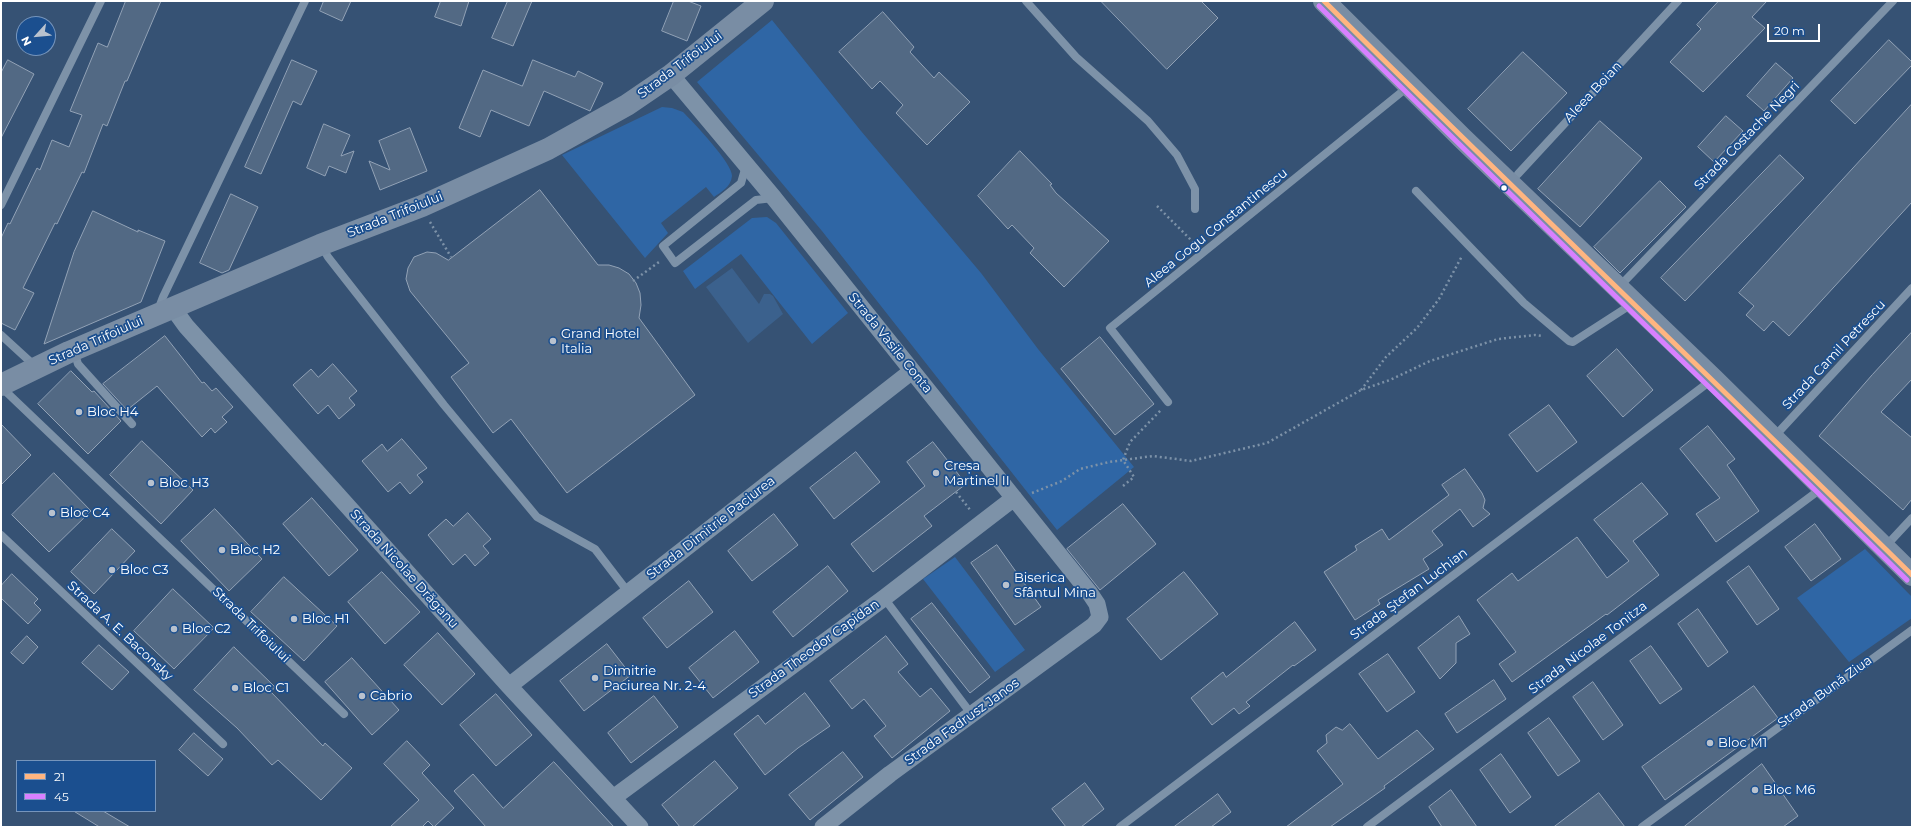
<!DOCTYPE html>
<meta charset="utf-8">
<style>
body{margin:0}
#map{position:relative;width:1913px;height:828px;overflow:hidden;background:#365274;font-family:Montserrat,sans-serif}
canvas{display:block}
.frame{position:absolute;inset:0;border:2px solid #fff;pointer-events:none}
.legend{position:absolute;left:16px;top:760px;width:140px;height:52px;box-sizing:border-box;background:#1b4f8f;border:1px solid #7695bc;margin:0;padding:5px 7px;list-style:none;font-size:12px;color:#fff}
.legend li{display:flex;align-items:center;gap:8px;height:20px}
.legend b{width:20px;border:1px solid #7695bc}
.north{position:absolute;left:16px;top:16px;width:40px;height:40px;box-sizing:border-box;background:#1b4f8f;border:1px solid #7695bc;border-radius:50%;rotate:243deg;font-size:11px;font-weight:700;line-height:16px;text-align:center;color:#fff}
.north::after{content:'';display:block;margin:auto;width:14px;height:18px;background:#b9c2ce;clip-path:polygon(50% 0,100% 100%,50% 72%,0 100%)}
.scale{position:absolute;left:1767px;top:24px;width:53px;height:18px;box-sizing:border-box;border:2px solid #fff;border-top:0;padding-left:5px;font-size:12px;line-height:14px;white-space:nowrap;color:#fff;-webkit-text-stroke:3px #1b4f8f;paint-order:stroke}
</style>
<div id="map">
<canvas width="1913" height="828"></canvas>
<div class="frame"></div>
<ul class="legend">
<li><b style="height:5px;background:#ffb580"></b>21</li>
<li><b style="height:5px;background:#d880ff"></b>45</li>
</ul>
<div class="north">N</div>
<div class="scale">20 m</div>
</div>
<script>
const ctx = document.querySelector('canvas').getContext('2d');
ctx.lineJoin = 'round';
function paint(path, color) { ctx.fillStyle = color; ctx.fill(path, 'evenodd'); }
function strokePath(path, color, width, dash) { ctx.strokeStyle = color; ctx.lineWidth = width; ctx.lineCap = dash ? 'butt' : 'round'; ctx.setLineDash(dash || []); ctx.stroke(path); }
function write(font, color, halo, rows, align = 'center') {
  ctx.font = font + ' Montserrat,sans-serif'; ctx.lineWidth = 3.5; ctx.setLineDash([]); ctx.textBaseline = 'middle'; ctx.strokeStyle = halo; ctx.fillStyle = color; for (const [text, x, y, turn = 0] of rows) {
    ctx.save(); ctx.translate(x, y); ctx.rotate((+turn || 0) * Math.PI / 180); ctx.textAlign = isNaN(turn) ? turn : align; if (halo) ctx.strokeText(text, 0, 0); ctx.fillText(text, 0, 0); ctx.restore();
  }
}
const green = new Path2D(`
 M772,20l89,111 120,142 57,76 96,118 -77,63 -235,-299 -125,-149z
 M662,107l10,1 11,4c10,10 50,52 49,64 -1,11 -11,16 -18,21l-8,-10 -45,36 7,10 -23,25 -83,-103z
 M767,217l9,6 72,90 -36,31 -71,-90 -46,35 -12,-18 69,-53z
 M1865,549l47,48v21l-63,44 -52,-64z
 M955,557l70,93 -30,22 -72,-93z`);
const water = new Path2D(`
 M732,268l27,36 5,-10h6l3,2 10,18 -35,29 -42,-56z`);
const building = new Path2D(`
 M126,1h35l-34,80h-2l-18,45 -4,-2 -19,49 -2,-1 -25,52 -2,-1 -32,65 11,5 -19,37 -14,-7v-85l7,-15 2,1 27,-56 3,2 12,-30 17,7 13,-32 -12,-4 28,-68 9,4z
 M324,1h27l-9,20 -22,-10z
 M441,1h28l-8,25 -26,-9z
 M508,1h24l-19,45 -21,-8z
 M674,1h14l13,5 -14,35 -25,-10z
 M1101,1h100l17,17 -51,51z
 M1719,1h48l-15,16 13,11 -62,64 -33,-30 31,-33 -4,-4z
 M883,12l31,35 -4,5 24,26 5,-6 31,30 -43,43 -31,-32 7,-8 -23,-24 -8,8 -33,-37z
 M1889,40l23,22v3l-57,59 -24,-23z
 M1523,52l44,41 -56,58 -43,-42z
 M8,60l26,14 -33,64v-65z
 M292,60l25,11 -16,34 -8,-4 -32,73 -16,-7z
 M533,60l42,17 3,-6 25,12 -13,28 -46,-20 -15,35 -38,-16 -11,27 -21,-9 24,-58 39,16z
 M1776,63l17,15 -29,33 -17,-15z
 M1912,104v98l-123,134 -16,-15 -9,10 -18,-16 8,-9 -15,-13z
 M1726,116l17,15 -29,31 -16,-15z
 M1600,121l42,37 -62,69 -42,-38z
 M324,124l26,11 -9,21 13,-5 -8,22 -17,-7 -4,10 -18,-8z
 M410,128l17,43 -47,19 -11,-29 21,9 -11,-29z
 M1020,151l32,33 -2,1 6,8 53,48 -45,46 -34,-34 4,-5 -22,-23 -4,4 -30,-33z
 M1780,155l24,23 -119,123 -24,-23z
 M1660,181l26,26 -66,66 -26,-26z
 M540,190l58,75h11l10,3 10,6 7,9 4,10 1,12 -2,13 56,77 -128,98 -56,-74 -18,14 -42,-56 18,-14 -59,-72 -4,-12 2,-11 6,-11 13,-5 9,1 12,7z
 M231,194l27,13 -29,63 -7,3 -22,-10z
 M93,211l45,21v-2l27,11 -24,61 -97,42 30,-92z
 M1912,332v47l-31,33 31,26v61l-9,11 -84,-74 53,-61z
 M165,336l37,47 2,-1 8,9 4,-3 17,19 -11,10 5,5 -12,11 -4,-5 -9,9 -45,-51 -30,24 -24,-26z
 M1100,337l54,67 -39,31 -54,-66z
 M1617,349l36,41 -30,27 -36,-41z
 M333,364l24,27 -8,7 6,7 -16,14 -11,-14 -10,9 -25,-29 18,-16 7,8z
 M71,371l21,21 2,-1 27,30 -33,33 -50,-50z
 M1549,405l28,37 -40,30 -28,-37z
 M1,424l30,31 -30,30z
 M1708,426l27,33 -8,6 32,46 -43,31 -20,-28 24,-16 -40,-49z
 M402,439l25,29 -10,7 6,7 -13,12 -10,-12 -12,10 -26,-31 20,-17 5,7z
 M142,441l51,49 -32,34 -51,-49z
 M933,442l33,42 -42,32 8,10 -59,46 -22,-28 74,-58 -18,-24z
 M856,452l24,30 -46,37 -24,-31z
 M1465,469l17,24 3,7 -2,8 7,6 -17,13 -13,-18 -28,22 11,14 -20,14 6,10 -51,31 2,4 -25,16 -31,-48 33,-22 -2,-4 27,-17 7,11 60,-45 -7,-10z
 M54,473l37,38 -42,41 -37,-37z
 M1642,483l26,31 -35,27 26,34 -52,40 -1,-1 -94,68 -13,-18 17,-12 -39,-52 35,-27 6,8 59,-44 30,41 22,-17 -35,-41z
 M312,498l46,52 -29,26 -46,-52z
 M1123,504l33,40 -56,46 -33,-41z
 M215,509l47,50 -33,32 -48,-50z
 M468,513l23,26 -8,7 6,7 -14,13 -10,-12 -12,11 -25,-30 18,-16 7,7z
 M774,514l24,31 -46,36 -24,-30z
 M1815,524l26,35 -30,22 -26,-34z
 M112,529l23,22 -41,43 -23,-22z
 M997,545l44,62 -26,18 -44,-62z
 M828,566l20,25 -55,46 -20,-25z
 M1749,566l30,43 -22,16 -30,-43z
 M382,572l38,40 -35,32 -37,-42z
 M1184,572l34,42 -57,46 -34,-41z
 M12,574l26,25 -4,4 7,7 -13,14 -27,-26v-12z
 M284,577l53,49 -33,35 -53,-49z
 M689,581l24,31 -46,36 -24,-30z
 M173,589l41,39 -40,41 -40,-38z
 M932,603l58,74 -20,16 -59,-74z
 M1698,609l30,43 -20,15 -30,-43z
 M1459,616l11,18 -14,9v20l-16,16 -22,-31z
 M1295,622l21,28 -22,16 -1,-1 -47,37 4,4 -11,8 -5,-6 -22,17 -21,-27 32,-26 3,5z
 M735,631l24,31 -46,36 -24,-30z
 M438,633l37,41 -33,31 -38,-40z
 M27,636l11,11 -15,17 -12,-11z
 M886,636l22,28 -10,8 22,25 11,-9 19,23 -58,47 -18,-22 12,-10 -22,-27 -12,10 -22,-28z
 M607,644l24,31 -47,36 -24,-30z
 M99,645l30,27 -17,18 -30,-27z
 M1651,646l31,43 -22,15 -30,-43z
 M234,647l41,40 -4,5 52,54 2,-3 27,25 -31,32 -43,-40 -6,5 -35,-37 -43,-38z
 M1388,654l27,38 -28,20 -28,-38z
 M352,658l47,52 -27,25 -47,-53z
 M1494,680l12,19 -49,34 -12,-19z
 M1593,682l30,43 -20,15 -30,-43z
 M1754,686l24,32 -113,82 -23,-33z
 M805,693l25,33 -32,22 -33,27 -31,-41 24,-19 7,9z
 M496,694l36,41 -36,31 -36,-41z
 M654,696l24,31 -47,36 -23,-30z
 M1549,718l31,43 -22,15 -30,-43z
 M1350,724l28,35 39,-29 17,19 -50,37 1,2 -55,39h-44l57,-43 -26,-33 10,-8 -1,-8 10,-8 6,3z
 M194,733l29,26 -15,17 -29,-26z
 M407,741l23,24 -8,8 32,35 -20,19 -6,-6 -6,6h-32l29,-27 -35,-36z
 M843,752l20,25 -53,43 -21,-25z
 M1501,754l30,43 -21,16 -30,-43z
 M715,761l23,27 -46,39h-12l-18,-22z
 M554,762l60,65h-128l-32,-36 19,-17 30,34z
 M1762,764l36,52 -15,11h-99z
 M1085,783l19,26 -23,18h-15l-14,-18z
 M1451,790l26,37h-35l-13,-20z
 M1599,793l26,34h-71z
 M1218,794l13,18 -20,15h-37z
 M74,811h29l27,16h-30z`);
const path = new Path2D(`
 M1157,206l38,38
 M430,222l21,35
 M633,281l26,-19
 M1361,390l25,-33 31,-29 22,-29 23,-43
 M1123,486l11,-9 -11,-17 7,-18 31,-32
 M956,492l15,19
 M1032,493l30,-12 18,-12 29,-7 44,-6 38,5 76,-18 94,-53 29,-10 40,-19 68,-22 37,-4 7,1`);
const lane = new Path2D(`
 M1026,1l50,56 72,64 29,34 18,34v20
 M746,166l-5,17 -78,63 12,17 81,-63 17,-2
 M1518,174l160,-173
 M1416,191l108,112 45,38 4,1 59,-38
 M1,205l100,-204
 M321,245l7,12 116,148 93,112 58,32 33,43
 M1618,288l275,-287
 M161,311l-1,-6 3,-8 142,-296
 M1,335l35,32
 M74,351l4,13 54,60
 M1,387l343,327
 M1168,402l-58,-74 299,-242
 M1774,437l138,-149
 M1,535l222,209
 M1885,547l27,-29
 M884,598l88,117
 M1120,827l593,-448
 M1367,827l455,-339
 M1642,827l270,-197`);
const street = new Path2D(`
 M671,75l103,123 315,394 8,12 3,13 -6,8 -204,149 -67,53
 M173,308l13,18 323,360 131,141
 M509,686l403,-315
 M613,798l271,-200 130,-100`);
const secondary = new Path2D(`
 M1324,1l138,137 251,241 199,196
 M1,385l68,-33 251,-107 102,-39 126,-57 79,-44 44,-30 92,-74`);
const bus1 = new Path2D(`
 M1324,1c194,193 393,382 588,574`);
const bus2 = new Path2D(`
 M1319,6c194,193 393,382 588,574`);
const markers = [
 [1504,188,3.5,"#fff"],
 [553,341,4,"#b9c2ce"],
 [79,412,4,"#b9c2ce"],
 [936,473,4,"#b9c2ce"],
 [151,483,4,"#b9c2ce"],
 [52,513,4,"#b9c2ce"],
 [222,550,4,"#b9c2ce"],
 [112,570,4,"#b9c2ce"],
 [1006,585,4,"#b9c2ce"],
 [294,619,4,"#b9c2ce"],
 [174,629,4,"#b9c2ce"],
 [595,678,4,"#b9c2ce"],
 [235,688,4,"#b9c2ce"],
 [362,696,4,"#b9c2ce"],
 [1710,743,4,"#b9c2ce"],
 [1755,790,4,"#b9c2ce"]
];
const streetNames = [
 ["Strada Trifoiului",680,65,-37],
 ["Aleea Boian",1593,92,-47],
 ["Strada Costache Negri",1747,136,-46],
 ["Strada Trifoiului",395,215,-22],
 ["Aleea Gogu Constantinescu",1216,228,-39],
 ["Strada Trifoiului",96,341,-24],
 ["Strada Vasile Conta",890,343,51],
 ["Strada Camil Petrescu",1834,355,-47],
 ["Strada Dimitrie Paciurea",711,528,-38],
 ["Strada Nicolae Drăganu",404,569,48],
 ["Strada Ștefan Luchian",1409,594,-37],
 ["Strada Trifoiului",251,625,44],
 ["Strada A. E. Baconsky",120,631,43],
 ["Strada Nicolae Tonitza",1588,648,-37],
 ["Strada Theodor Capidan",814,649,-36],
 ["Strada Bună Ziua",1825,692,-36],
 ["Strada Fadrusz Janos",962,722,-36]
];
const poiNames = [
 ["Grand Hotel",561,334],
 ["Italia",561,349],
 ["Bloc H4",87,412],
 ["Creșa",944,466],
 ["Martinel II",944,481],
 ["Bloc H3",159,483],
 ["Bloc C4",60,513],
 ["Bloc H2",230,550],
 ["Bloc C3",120,570],
 ["Biserica",1014,578],
 ["Sfântul Mina",1014,593],
 ["Bloc H1",302,619],
 ["Bloc C2",182,629],
 ["Dimitrie",603,671],
 ["Paciurea Nr. 2-4",603,686],
 ["Bloc C1",243,688],
 ["Cabrio",370,696],
 ["Bloc M1",1718,743],
 ["Bloc M6",1763,790]
];
paint(green, '#2f66a5');
paint(water, '#3b618d');
paint(building, '#526984');
strokePath(building, '#92a2b6', 1);
strokePath(path, '#7d92a8', 2.5, [2, 3]);
strokePath(lane, '#7d92a8', 8);
strokePath(street, '#7d92a8', 17);
strokePath(secondary, '#798da4', 22);
strokePath(bus1, '#ffb580', 5);
strokePath(bus2, '#d880ff', 5);
for (const [x, y, r, color] of markers) { const dot = new Path2D(); dot.arc(x, y, r, 0, 2 * Math.PI); ctx.fillStyle = color; ctx.fill(dot); strokePath(dot, '#1b4f8f', 1.5); }
write('13px', '#fff', '#1b4f8f', streetNames);
write('13px', '#fff', '#1b4f8f', poiNames, 'left');
</script>
